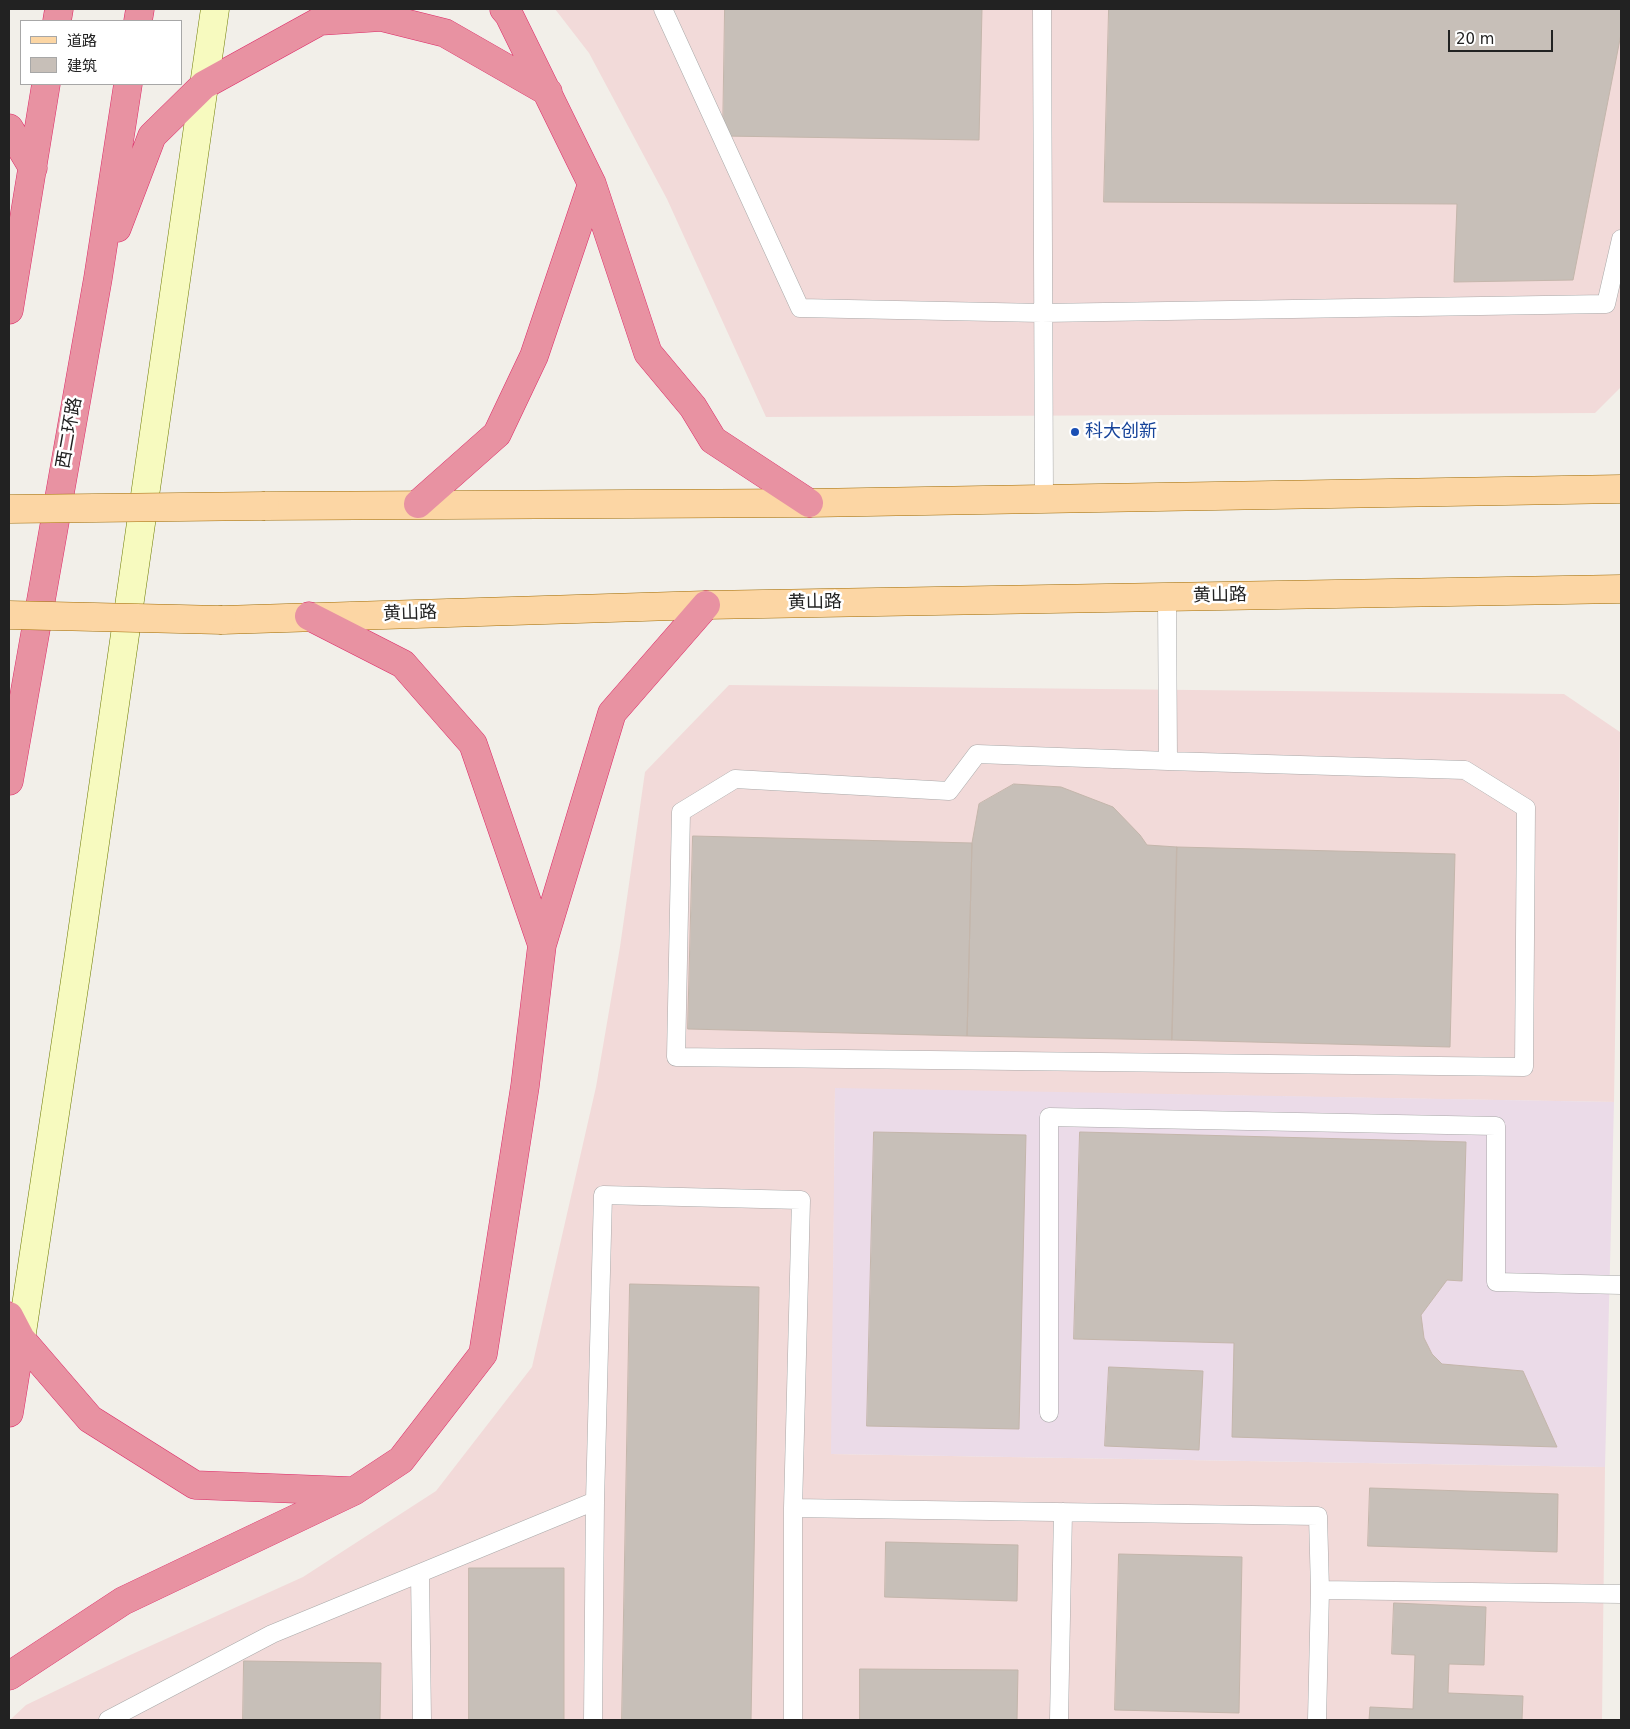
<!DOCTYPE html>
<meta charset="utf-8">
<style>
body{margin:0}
#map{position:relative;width:1630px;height:1729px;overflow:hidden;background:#f2efe9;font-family:"DejaVu Sans","Noto Sans SC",sans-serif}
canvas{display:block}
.frame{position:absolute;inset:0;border:10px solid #222;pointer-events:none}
.legend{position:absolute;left:20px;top:20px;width:162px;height:65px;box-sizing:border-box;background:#fff;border:1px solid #a7a7a7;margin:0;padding:6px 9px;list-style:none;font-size:15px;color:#222}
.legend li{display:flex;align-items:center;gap:10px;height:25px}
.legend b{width:25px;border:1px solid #a7a7a7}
.scale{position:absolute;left:1448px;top:30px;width:105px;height:22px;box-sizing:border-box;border:2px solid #222;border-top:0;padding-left:6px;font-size:15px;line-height:18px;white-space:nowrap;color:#222;-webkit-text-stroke:4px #fff;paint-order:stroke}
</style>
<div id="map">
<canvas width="1630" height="1729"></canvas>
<div class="frame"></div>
<ul class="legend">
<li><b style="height:6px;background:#fcd6a4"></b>道路</li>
<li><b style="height:14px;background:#c7bfb8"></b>建筑</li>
</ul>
<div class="scale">20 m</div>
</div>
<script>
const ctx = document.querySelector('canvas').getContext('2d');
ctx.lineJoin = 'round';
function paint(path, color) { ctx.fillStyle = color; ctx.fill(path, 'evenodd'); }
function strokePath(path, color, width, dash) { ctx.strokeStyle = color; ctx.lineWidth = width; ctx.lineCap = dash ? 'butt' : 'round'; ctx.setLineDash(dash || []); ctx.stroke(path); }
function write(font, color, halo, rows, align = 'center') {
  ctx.font = font + ' "DejaVu Sans","Noto Sans SC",sans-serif'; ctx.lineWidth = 5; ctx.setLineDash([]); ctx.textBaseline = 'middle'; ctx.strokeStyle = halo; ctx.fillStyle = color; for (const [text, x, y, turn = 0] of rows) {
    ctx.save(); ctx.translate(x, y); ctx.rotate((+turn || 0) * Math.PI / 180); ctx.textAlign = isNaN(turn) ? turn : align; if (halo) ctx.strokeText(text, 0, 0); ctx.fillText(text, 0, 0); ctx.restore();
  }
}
const commercial = new Path2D(`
 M555,9h1066v378l-26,26 -829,4 -99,-218 -78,-146z
 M729,685l835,9 56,38 -6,370 -779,-13 -3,365 773,13 -3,253h-1592l16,-15 102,-49 175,-79 133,-86 96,-124 64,-280 24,-140 25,-175z`);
const industrial = new Path2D(`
 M835,1088l779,14 -9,365 -774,-13z`);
const building = new Path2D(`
 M725,9h257l-3,131 -256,-4z
 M1109,9h512v25l-48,246 -119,2 3,-78 -353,-2z
 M1014,784l47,3 52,20 27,28 7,10 30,2 -5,193 -205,-4 5,-193 7,-39z
 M693,836l279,7 -5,193 -279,-7z
 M1177,847l278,7 -5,193 -278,-7z
 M874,1132l152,3 -7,294 -152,-3z
 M1080,1132l386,10 -4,139 -15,-1 -26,35 3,23 8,16 10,10 81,7 34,76 -325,-10 2,-94 -160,-4z
 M630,1284l129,3 -8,433h-129z
 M1109,1367l94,4 -4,79 -94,-4z
 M1370,1488l188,6 -1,58 -189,-6z
 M886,1542l132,3 -1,56 -132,-4z
 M1119,1554l123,3 -3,156 -124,-3z
 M469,1568h95v152h-95z
 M1394,1603l92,4 -2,58 -35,-1 -1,29 75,3 -1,24h-153l1,-13 43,2 2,-54 -23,-1z
 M244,1661l137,2 -1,57h-137z
 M860,1669l158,1 -1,50h-157z`);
const lane = new Path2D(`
 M663,9l137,299 242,5 564,-9 15,-65
 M1042,9l2,490
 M1167,597l1,164 297,9 61,38 -2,259 -848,-10 5,-245 54,-33 214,12 28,-37 191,7
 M1049,1413v-296l447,9v156l125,3
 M793,1508v212
 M420,1573l2,147
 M1320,1590l301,4
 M108,1720l164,-86 323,-133 8,-306 198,5 -8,308 525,8 2,74 -3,130
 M593,1720l2,-219
 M1059,1720l4,-208`);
const secondary = new Path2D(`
 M21,1339l57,-378 137,-952`);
const primary = new Path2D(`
 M265,506l544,-3 812,-14
 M222,620l484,-15 915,-16`);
const highway = new Path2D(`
 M504,9l5,6 83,169 56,169 45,54 20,33 96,63
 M57,21l2,-12
 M138,21l2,-12
 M9,128l24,40
 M117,228l35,-92 52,-51 116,-64 61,-4 64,16 103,59
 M9,310l37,-226
 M418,504l79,-70 37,-78 58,-172
 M309,616l94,48 70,80 69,201
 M9,781l89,-503 30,-194
 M9,1316l12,23 69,80 105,66 155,6
 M9,1413l12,-74
 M9,1676l114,-75 231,-110 47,-31 82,-106 42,-268 17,-141 70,-232 94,-108`);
const primaryBridge = new Path2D(`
 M9,509l256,-3
 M9,615l213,5`);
const markers = [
 [1075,432,5,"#1a4fb4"]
];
const transitNames = [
 ["科大创新",1085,432]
];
const streetNames = [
 ["西二环路",70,433,-80],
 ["黄山路",1220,596,-1],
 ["黄山路",815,603,-1],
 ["黄山路",410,614,-2]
];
paint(commercial, '#f2dad9');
paint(industrial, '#ebdbe8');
paint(building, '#c7bfb8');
strokePath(building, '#c4b6ab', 1);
strokePath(lane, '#a9a9a9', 19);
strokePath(secondary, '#707d05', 29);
strokePath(primary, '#a06b00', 29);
strokePath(highway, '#dc2a67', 29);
strokePath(lane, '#fff', 18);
strokePath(secondary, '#f7fabf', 28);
strokePath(primary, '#fcd6a4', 28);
strokePath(highway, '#e892a2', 28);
strokePath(primaryBridge, '#a06b00', 29, []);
strokePath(primaryBridge, '#fcd6a4', 28);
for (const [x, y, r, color] of markers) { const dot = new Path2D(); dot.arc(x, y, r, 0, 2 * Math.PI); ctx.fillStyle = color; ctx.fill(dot); strokePath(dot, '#fff', 2); }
write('18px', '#164399', '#fff', transitNames, 'left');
write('18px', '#222', '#fff', streetNames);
</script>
